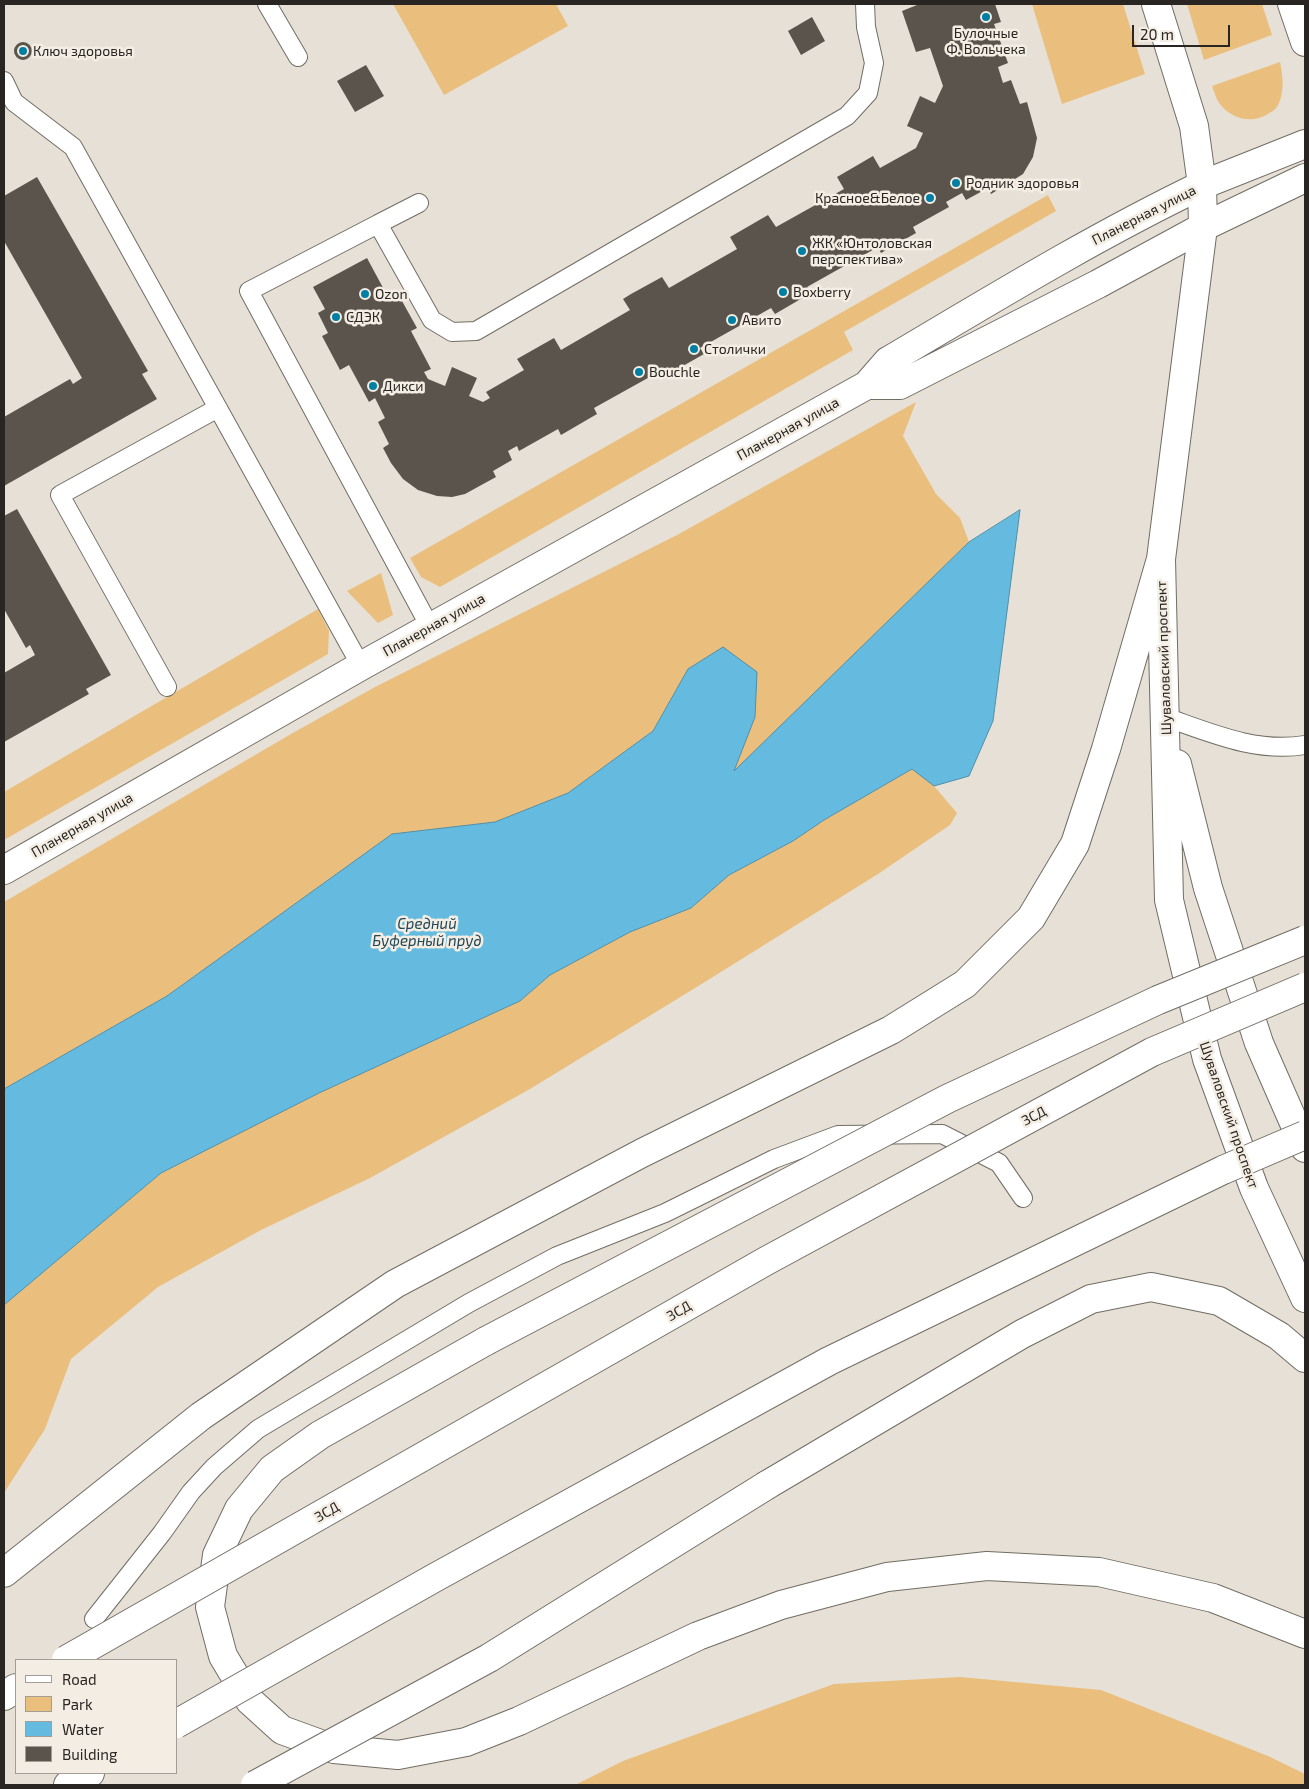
<!DOCTYPE html>
<meta charset="utf-8">
<style>
body{margin:0}
#map{position:relative;width:1309px;height:1789px;overflow:hidden;background:#e6e0d6;font-family:"Exo 2",sans-serif}
canvas{display:block}
.frame{position:absolute;inset:0;border:5px solid #282522;pointer-events:none}
.legend{position:absolute;left:15px;top:1659px;width:162px;height:115px;box-sizing:border-box;background:#f4ede3;border:1px solid #a29d96;margin:0;padding:6px 9px;list-style:none;font-size:15px;color:#282522}
.legend li{display:flex;align-items:center;gap:10px;height:25px}
.legend b{width:25px;border:1px solid #a29d96}
.scale{position:absolute;left:1132px;top:25px;width:98px;height:22px;box-sizing:border-box;border:2px solid #282522;border-top:0;padding-left:6px;font-size:15px;line-height:18px;white-space:nowrap;color:#282522;-webkit-text-stroke:4px #f4ede3;paint-order:stroke}
</style>
<div id="map">
<canvas width="1309" height="1789"></canvas>
<div class="frame"></div>
<ul class="legend">
<li><b style="height:6px;background:#fff"></b>Road</li>
<li><b style="height:14px;background:#eabf7d"></b>Park</li>
<li><b style="height:14px;background:#64bbdf"></b>Water</li>
<li><b style="height:14px;background:#5a544c"></b>Building</li>
</ul>
<div class="scale">20 m</div>
</div>
<script>
const ctx = document.querySelector('canvas').getContext('2d');
ctx.lineJoin = 'round';
function paint(path, color) { ctx.fillStyle = color; ctx.fill(path, 'evenodd'); }
function strokePath(path, color, width, dash) { ctx.strokeStyle = color; ctx.lineWidth = width; ctx.lineCap = dash ? 'butt' : 'round'; ctx.setLineDash(dash || []); ctx.stroke(path); }
function write(font, color, halo, rows, align = 'center') {
  ctx.font = font + ' "Exo 2",sans-serif'; ctx.lineWidth = 5; ctx.setLineDash([]); ctx.textBaseline = 'middle'; ctx.strokeStyle = halo; ctx.fillStyle = color; for (const [text, x, y, turn = 0] of rows) {
    ctx.save(); ctx.translate(x, y); ctx.rotate((+turn || 0) * Math.PI / 180); ctx.textAlign = isNaN(turn) ? turn : align; if (halo) ctx.strokeText(text, 0, 0); ctx.fillText(text, 0, 0); ctx.restore();
  }
}
const green = new Path2D(`
 M393,4h163l12,22 -124,69z
 M1032,4h91l22,70 -83,30z
 M1187,4h75l10,31 -68,25z
 M1280,62c3,15 5,31 -3,45 -2,3 -6,5 -9,7 -16,10 -37,5 -48,-10 -4,-5 -6,-13 -8,-18z
 M1048,195l8,16 -212,121 9,18 -413,237 -19,-10 -11,-19z
 M916,402l-13,34 33,58 24,24 9,24 -236,231 22,-56 -67,-48 -35,62 -85,62 -73,29 -103,12 -225,162 -163,93v-187l287,-168 84,-47 302,-152z
 M381,573l12,42 -15,8 -31,-32z
 M318,609l11,22 -1,23 -324,186v-48z
 M912,769l22,17 23,27 -7,12 -72,49 -178,111 -170,104 -160,89 -109,52 -103,57 -87,72 -26,70 -41,64v-188l157,-132 158,-80 201,-92 30,-26 80,-43 61,-24 38,-33 64,-34 31,-21z
 M960,1677l141,13 167,66 37,18v11h-730l48,-24 211,-77z`);
const water = new Path2D(`
 M1020,510l-27,211 -24,55 -35,10 -22,-17 -88,51 -31,21 -64,34 -38,33 -61,24 -80,43 -30,26 -201,92 -158,80 -157,132v-216l163,-93 225,-162 103,-12 73,-29 85,-62 35,-62 35,-22 34,25 -2,45 -21,54 235,-229z`);
const building = new Path2D(`
 M917,4h78l6,18 -7,2 14,39 -10,4 5,16 8,-3 9,24 7,-2 10,36 -4,19 -10,17 -32,20 -3,-6 -22,12 -4,-7 -16,9 3,5 -36,20 3,6 -35,20 -3,-6 -71,40 4,6 -36,21 -4,-6 -71,40 4,6 -37,21 -3,-6 -70,39 3,6 -36,21 -3,-6 -39,22 -2,-5 -9,5 4,9 -19,11 3,6 -31,17 -13,3 -15,-1 -19,-6 -15,-11 -12,-16 -8,-15 6,-4 -11,-22 7,-4 -10,-20 -6,4 -20,-37 -9,5 -18,-34 6,-3 -10,-20 7,-4 -12,-22 54,-29 21,39 9,-5 20,36 -6,3 20,38 -7,3 4,7 17,7 7,-19 25,11 -8,18 14,6 7,-4 -4,-6 38,-22 -7,-11 37,-21 7,12 69,-40 -7,-11 8,-5 31,-17 7,11 68,-39 -7,-12 38,-22 8,12 68,-38 -7,-12 36,-21 7,12 36,-20 7,-15 -16,-7 13,-30 15,7 8,-17 -13,-38 -14,4 -14,-41 15,-6z
 M812,17l13,24 -24,14 -13,-24z
 M14 51a9 9 0 1 1 18 0a9 9 0 1 1-18 0Z
 M366,65l18,31 -29,16 -18,-31z
 M37,177l111,194 -6,3 15,25 -153,87v-69l66,-38 3,5 9,-6 -78,-137v-45z
 M17,509l94,166 -25,14 3,5 -85,48v-69l31,-18 -5,-10 -4,3 -22,-39v-93z`);
const service = new Path2D(`
 M267,4l31,53
 M4,81l10,21 59,45 288,519
 M378,224l41,-21
 M430,627l-181,-336 129,-67 54,96 20,12 24,-1 371,-215 21,-23 6,-30 -8,-36 -1,-23
 M167,687l-107,-192 158,-87
 M1165,717c46,16 91,36 140,28
 M94,1619l68,-86 29,-41 23,-25 44,-38 211,-126 88,-47 108,-43 109,-54 64,-24 104,-1 57,29 24,35`);
const minor = new Path2D(`
 M867,385h33l198,-101 105,-57
 M4,870l357,-204 506,-281 21,-24c103,-61 206,-124 314,-176`);
const tertiary = new Path2D(`
 M1202,185l103,-41
 M1203,227l102,-49`);
const secondary = new Path2D(`
 M1156,4l38,122 8,59 1,42 -42,332 8,341 38,159 47,129 51,110
 M1292,4l13,38
 M1177,764l31,124 51,155 46,105
 M486,1341l-166,94 -48,34 -33,40 -22,46 -7,52 13,49 27,45 32,29 52,19 64,6 68,-13 53,-21 179,-85 83,-31 106,-28 100,-11 112,6 114,26 92,36
 M767,1485l255,-151 69,-35 60,-12 68,14 60,35 26,22
 M4,1573l197,-157 194,-132 247,-131 249,-123 74,-46 66,-66 44,-74 31,-95 55,-190`);
const motorway = new Path2D(`
 M4,1696l12,-8
 M68,1785l22,-12`);
const secondaryBridge = new Path2D(`
 M486,1341l461,-242 211,-99 147,-60
 M255,1785l234,-127 278,-173`);
const motorwayBridge = new Path2D(`
 M66,1660l700,-399 386,-209 153,-65
 M176,1724l260,-147 393,-216 394,-191 82,-35`);
const markers = [
 [986,17,5,"#007fa4"],
 [23,51,5,"#007fa4"],
 [956,183,5,"#007fa4"],
 [930,198,5,"#007fa4"],
 [802,251,5,"#007fa4"],
 [783,292,5,"#007fa4"],
 [365,294,5,"#007fa4"],
 [336,317,5,"#007fa4"],
 [732,320,5,"#007fa4"],
 [694,349,5,"#007fa4"],
 [639,372,5,"#007fa4"],
 [373,386,5,"#007fa4"]
];
const poiNames = [
 ["Булочные",986,33,"center"],
 ["Ф. Вольчека",986,49,"center"],
 ["Ключ здоровья",33,51],
 ["Родник здоровья",966,183],
 ["Красное&Белое",920,198,"right"],
 ["ЖК «Юнтоловская",812,243],
 ["перспектива»",812,259],
 ["Boxberry",793,292],
 ["Ozon",375,294],
 ["СДЭК",346,317],
 ["Авито",742,320],
 ["Столички",704,349],
 ["Bouchle",649,372],
 ["Дикси",383,386]
];
const streetNames = [
 ["Планерная улица",1144,215,-27],
 ["Планерная улица",788,429,-29],
 ["Планерная улица",434,625,-29],
 ["Шуваловский проспект",1164,658,-92],
 ["Планерная улица",82,825,-30],
 ["Шуваловский проспект",1229,1115,71],
 ["ЗСД",1034,1116,-28],
 ["ЗСД",679,1311,-30],
 ["ЗСД",327,1512,-30]
];
const waterNames = [
 ["Средний",427,924],
 ["Буферный пруд",427,941]
];
paint(green, '#eabf7d');
paint(water, '#64bbdf');
strokePath(water, '#528ea6', 1);
paint(building, '#5a544c');
strokePath(service, '#726d64', 20);
strokePath(minor, '#726d64', 30);
strokePath(tertiary, '#726d64', 30);
strokePath(secondary, '#726d64', 30);
strokePath(motorway, '#726d64', 30);
strokePath(service, '#fff', 18);
strokePath(minor, '#fff', 28);
strokePath(tertiary, '#fff', 28);
strokePath(secondary, '#fff', 28);
strokePath(motorway, '#fff', 28);
strokePath(secondaryBridge, '#726d64', 30, []);
strokePath(motorwayBridge, '#726d64', 30, []);
strokePath(secondaryBridge, '#fff', 28);
strokePath(motorwayBridge, '#fff', 28);
for (const [x, y, r, color] of markers) { const dot = new Path2D(); dot.arc(x, y, r, 0, 2 * Math.PI); ctx.fillStyle = color; ctx.fill(dot); strokePath(dot, '#f4ede3', 2); }
write('14px', '#282522', '#f4ede3', poiNames, 'left');
write('14px', '#282522', '#f4ede3', streetNames);
write('italic 15px', '#214857', '#f4ede3', waterNames);
</script>
